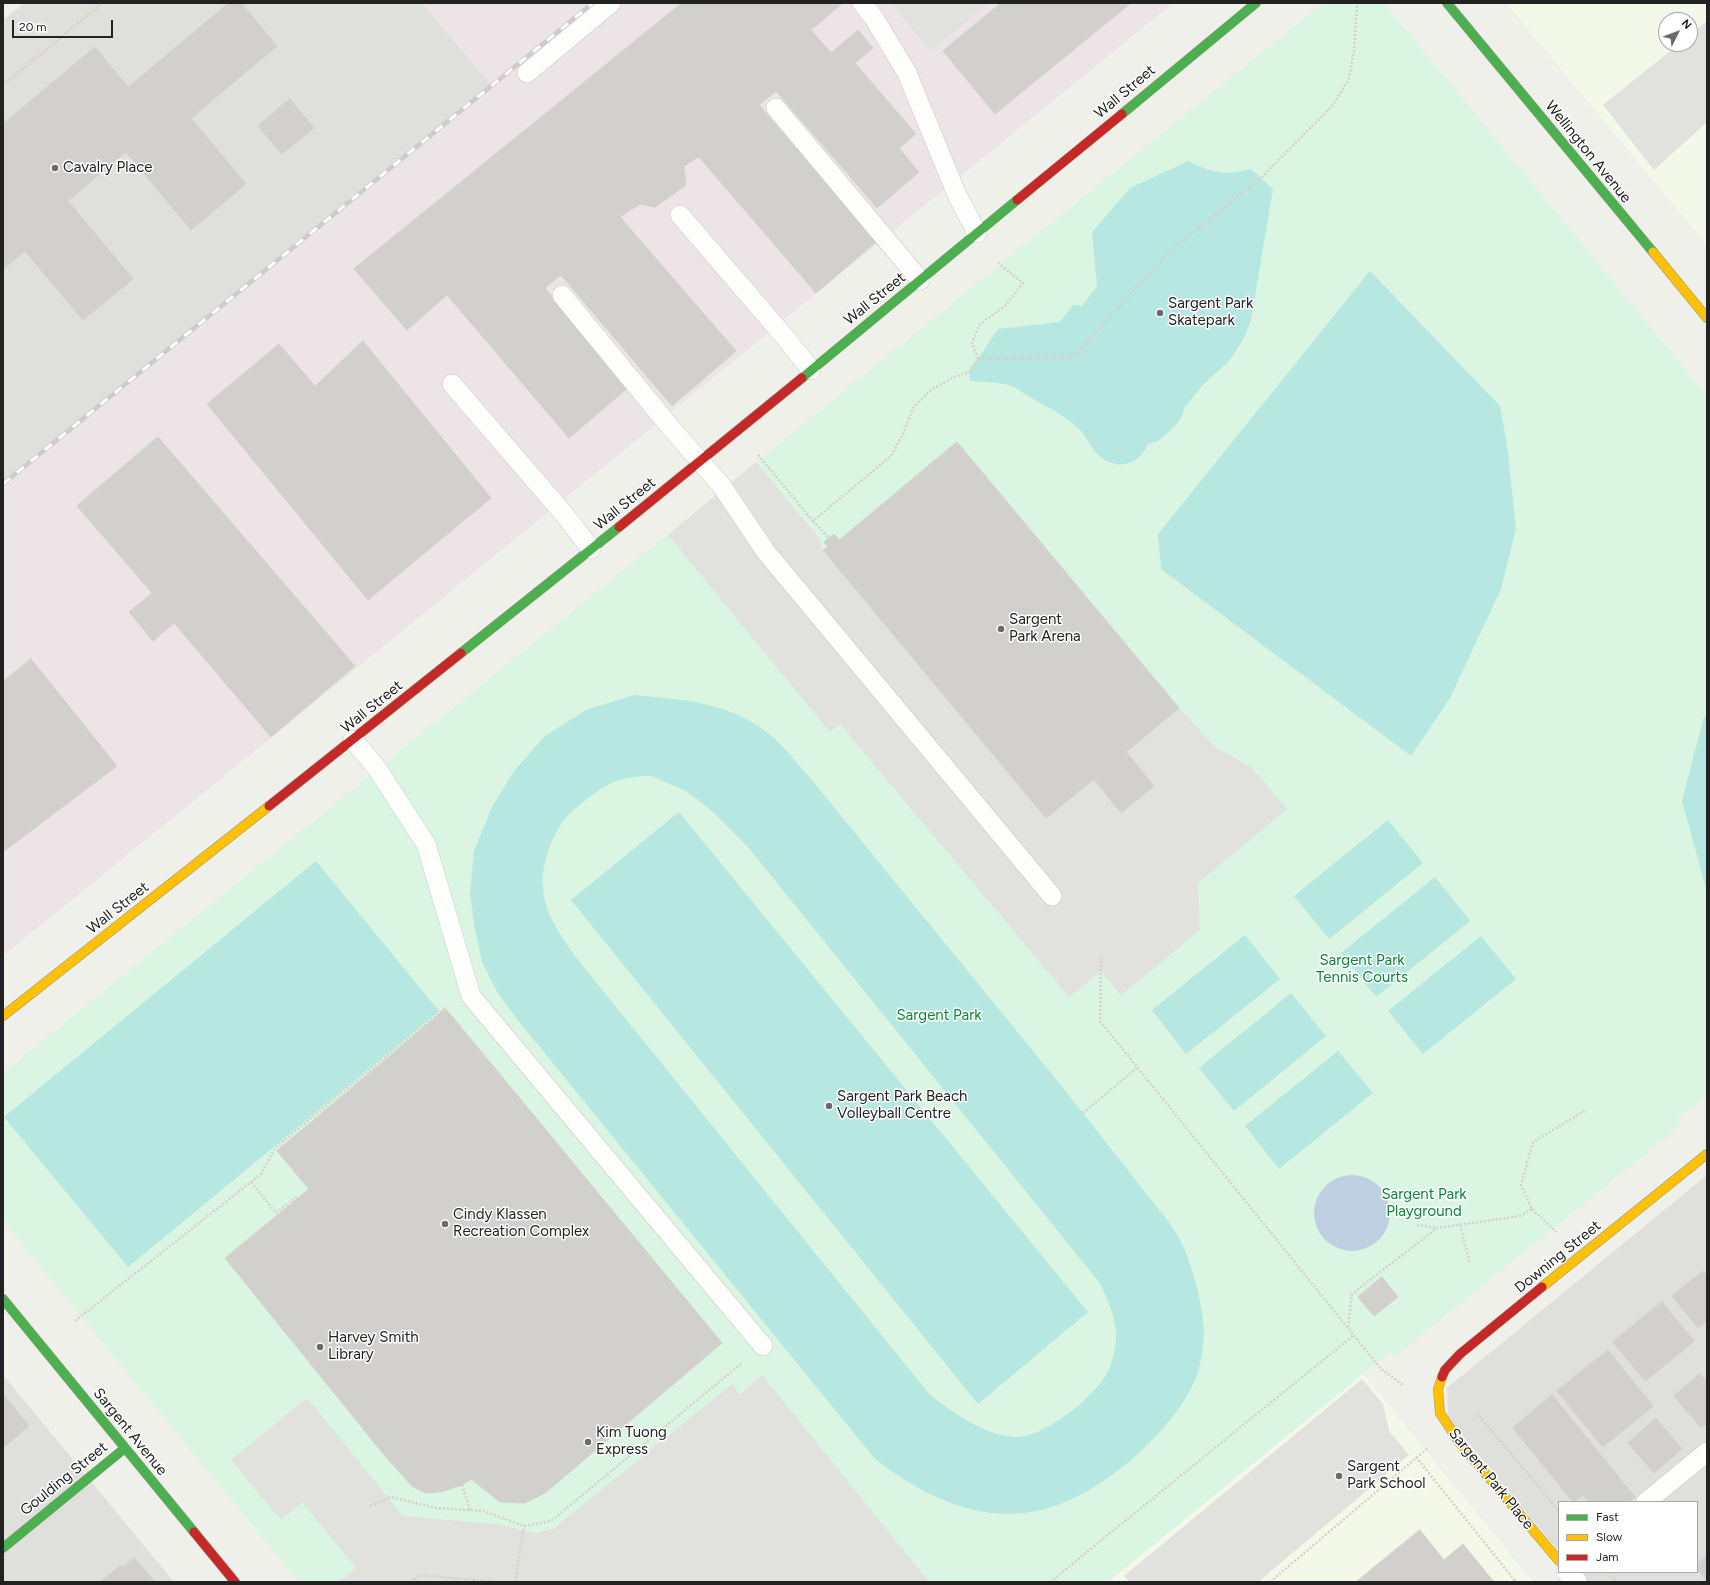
<!DOCTYPE html>
<style>
body{margin:0}
#map{position:relative;width:1710px;height:1585px;overflow:hidden;background:#f0f0eb;font-family:Figtree,sans-serif}
canvas{display:block}
.frame{position:absolute;inset:0;border:4px solid #222;pointer-events:none}
.legend{position:absolute;left:1558px;top:1501px;width:140px;height:72px;box-sizing:border-box;background:#fff;border:1px solid #a7a7a7;margin:0;padding:5px 7px;list-style:none;font-size:12px;color:#222}
.legend li{display:flex;align-items:center;gap:8px;height:20px}
.legend b{width:20px;border:1px solid #a7a7a7}
.north{position:absolute;left:1658px;top:12px;width:40px;height:40px;box-sizing:border-box;background:#fff;border:1px solid #a7a7a7;border-radius:50%;rotate:48deg;font-size:11px;font-weight:700;line-height:16px;text-align:center;color:#222}
.north::after{content:'';display:block;margin:auto;width:14px;height:18px;background:#6a6a68;clip-path:polygon(50% 0,100% 100%,50% 72%,0 100%)}
.scale{position:absolute;left:12px;top:20px;width:101px;height:18px;box-sizing:border-box;border:2px solid #222;border-top:0;padding-left:5px;font-size:12px;line-height:14px;white-space:nowrap;color:#222;-webkit-text-stroke:3px #fff;paint-order:stroke}
</style>
<div id="map">
<canvas width="1710" height="1585"></canvas>
<div class="frame"></div>
<ul class="legend">
<li><b style="height:5px;background:#4caf50"></b>Fast</li>
<li><b style="height:5px;background:#ffc107"></b>Slow</li>
<li><b style="height:5px;background:#c62828"></b>Jam</li>
</ul>
<div class="north">N</div>
<div class="scale">20 m</div>
</div>
<script>
const ctx = document.querySelector('canvas').getContext('2d');
ctx.lineJoin = 'round';
function paint(path, color) { ctx.fillStyle = color; ctx.fill(path, 'evenodd'); }
function strokePath(path, color, width, dash) { ctx.strokeStyle = color; ctx.lineWidth = width; ctx.lineCap = dash ? 'butt' : 'round'; ctx.setLineDash(dash || []); ctx.stroke(path); }
function write(font, color, halo, rows, align = 'center') {
  ctx.font = font + ' Figtree,sans-serif'; ctx.lineWidth = 3; ctx.setLineDash([]); ctx.textBaseline = 'middle'; ctx.strokeStyle = halo; ctx.fillStyle = color; for (const [text, x, y, turn = 0] of rows) {
    ctx.save(); ctx.translate(x, y); ctx.rotate((+turn || 0) * Math.PI / 180); ctx.textAlign = isNaN(turn) ? turn : align; if (halo) ctx.strokeText(text, 0, 0); ctx.fillText(text, 0, 0); ctx.restore();
  }
}
const residential = new Path2D(`
 M24,3h398l70,83 -489,398v-464z
 M1707,1175v407h-123l-9,-10h122v-70h-138v50l-111,-134 -1,-30z
 M3,1375l171,207h-171z`);
const industrial = new Path2D(`
 M422,3h751l-1170,953v-472l489,-398z`);
const education = new Path2D(`
 M1506,3h201v242zM1666,20h24v24h-24z
 M1360,1370l173,212h-429z`);
const park = new Path2D(`
 M1323,3h61l323,393v698l-30,25 4,6 -287,232 -4,-5 -282,230h-809l-296,-361v-148z`);
const pitch = new Path2D(`
 M1188,161c24,12 37,15 63,8l22,20 -22,131 -7,18 -14,22 -27,25 -19,23 -2,8 -6,9 -18,16 -10,3c-7,16 -21,25 -39,18 -16,-6 -19,-22 -30,-33 -14,-14 -34,-23 -51,-33 -6,-3 -12,-9 -19,-11 -12,-3 -26,-3 -39,-4l-1,-9 29,-43 62,-7 13,-17 9,1 15,-20 -5,-54 38,-44z
 M1370,271l130,135 7,39 9,83 -15,61 -51,109 -39,58 -250,-187 -3,-35z
 M634,695c52,5 99,7 140,43 13,12 25,28 37,41 78,96 157,192 235,288 30,37 59,74 88,111 14,19 32,38 44,58 13,23 26,72 26,98 -1,14 -3,31 -8,44 -20,47 -73,95 -118,118 -73,38 -142,10 -203,-37l-358,-440 -20,-27 -15,-30 -7,-32 -5,-36 4,-43 18,-44 22,-36 31,-35 41,-26zM652,776l34,15 26,20 36,36 351,435c9,19 18,36 17,57 0,9 -4,22 -7,30 -10,25 -65,69 -93,68 -32,-2 -61,-23 -86,-42l-352,-435c-15,-20 -34,-47 -35,-73 -2,-22 8,-48 20,-66 8,-11 40,-36 53,-40 12,-4 24,-5 36,-5z
 M1707,713v179l-25,-91 21,-81z
 M679,812l409,500 -110,92 -407,-504z
 M1388,820l35,43 -94,76 -35,-43z
 M316,861l123,150 -311,256 -124,-150z
 M1435,877l35,44 -94,76 -35,-44z
 M1245,935l35,44 -94,75 -34,-44z
 M1481,936l35,43 -93,75 -35,-43z
 M1291,993l35,43 -92,75 -35,-43z
 M1338,1051l35,42 -94,76 -34,-43z`);
const parking = new Path2D(`
 M891,3h98l-58,48z
 M1707,21v101l-53,48 -51,-65 76,-61h11v-9z
 M756,462l63,76 4,13 223,267 48,-39 27,34 33,-27 -28,-34 53,-44 36,39 36,20 36,42 -89,74 2,47 -79,65 -20,-24 -32,26 -229,-273 -10,8 -162,-197z
 M762,1375l167,207h-590l17,-14 -54,-66 -21,18 -50,-60 76,-62 96,118 101,9 16,5 16,3 17,-4 179,-145 8,11z
 M1362,1379l21,25 6,27 20,24 -151,127h-129l-5,-6z`);
const water = new Path2D(`
 M1314 1213a38 38 0 1 1 76 0a38 38 0 1 1-76 0Z`);
const building = new Path2D(`
 M229,3h12l36,43 -86,72 55,66 -55,46 -65,-78 -58,49 65,78 -50,41 -58,-69 -22,18v-145l92,-77 33,40z
 M682,3h161l-32,27 20,23 27,-23 15,18 -18,15 61,71 -17,14 20,24 -42,36 -101,-117 -17,14 117,137 -60,51 -117,-136 -15,9 2,19 -31,22 -15,-3 -20,13 116,134 -64,55 -111,-131 -16,13 84,99 -60,51 -122,-143 -40,35 -53,-61z
 M1001,3h130l-136,111 -52,-63z
 M290,99l24,29 -32,26 -24,-28z
 M363,341l128,157 -123,102 -161,-196 72,-60 36,42z
 M158,437l197,229 -84,71 -97,-114 -21,18 -24,-29 23,-19 -75,-87z
 M957,442l222,266 -53,44 28,34 -33,27 -27,-34 -48,39 -223,-268 5,-3 -4,-5 10,-8 5,6z
 M31,659l86,107 -114,86v-170z
 M446,1009l276,334 -177,150 -20,10 -25,-1 -29,-23 -9,6 -21,7 -15,1 -13,-6 -28,-31 -160,-198 84,-69 -32,-38z
 M1703,1271l4,4v46l-9,7 -26,-32z
 M1382,1277l16,20 -24,19 -16,-19z
 M1662,1302l32,39 -24,20 -33,-39z
 M1637,1322l33,39 -25,20 -32,-39z
 M1608,1350l45,56 -24,20 -46,-56z
 M1583,1370l46,56 -26,21 -46,-56z
 M1700,1374l7,8v41l-6,5 -27,-32z
 M3,1394l26,32 -26,22z
 M1552,1395l31,38 -40,32 -30,-37z
 M1656,1418l26,31 -28,24 -26,-30z
 M1583,1433l52,64 -6,5h-41l-5,-7 -10,7 -30,-37z
 M1420,1530l24,30 19,-16 31,38h-138z
 M1707,1556v25l-10,-12v-5z
 M134,1558l21,24h-55l21,-17 2,2z`);
const path = new Path2D(`
 M3,85l95,-78 2,-4
 M978,359l95,-2 95,-104 93,-75 72,-73 16,-26 5,-29 3,-47
 M758,455l55,66 78,-65 12,-22 10,-26 18,-18 21,-12 17,-6 9,-13 -6,-16 8,-19 25,-18 18,-23 -25,-20
 M813,521l16,17
 M1101,957l-1,64 281,348 22,16
 M1083,1113l55,-46
 M251,1182l25,31 22,-17
 M1532,1209l24,23
 M1417,1225l19,3
 M1460,1225l10,38
 M75,1321l186,-147 14,-26 171,-141
 M1348,1327l4,-33 85,-66 83,-12 12,-7 -11,-24 12,-43 53,-32
 M1477,1413l82,98
 M1416,1457l100,125
 M462,1485l8,25
 M370,1506l21,-9 45,11 47,3 41,15 27,-5 191,-158
 M1609,1572l8,10
 M411,1582l9,-7 77,7
 M515,1582l9,-56
 M1050,1582l304,-247
 M1270,1582l158,-134`);
const lane = new Path2D(`
 M862,3l12,15 33,55 50,122 20,38
 M527,73l84,-70
 M776,108l144,172
 M680,215l104,121 27,34
 M562,295l109,133 50,57 45,67 286,344
 M452,384l112,130 27,35
 M353,740l23,27 50,77 45,152 292,350
 M1646,1502l61,-50`);
const street = new Path2D(`
 M1568,1572l8,10`);
const fast = new Path2D(`
 M1447,3l206,249
 M1122,114l134,-111
 M802,378l215,-178
 M461,653l158,-126
 M3,1299l191,233
 M3,1548l122,-100`);
const slow = new Path2D(`
 M1653,252l54,66
 M3,1016l266,-210
 M1542,1287l165,-133
 M1442,1377l-4,12 2,24 19,29 100,119`);
const jam = new Path2D(`
 M1017,200l105,-86
 M619,527l183,-149
 M269,806l192,-153
 M1442,1377l3,-7 15,-16 82,-67
 M194,1532l41,50`);
const rail = new Path2D(`
 M3,484l590,-481`);
const markers = [
 [55,168,4,"#6a6a68"],
 [1160,313,4,"#6a6a68"],
 [1001,629,4,"#6a6a68"],
 [829,1106,4,"#6a6a68"],
 [445,1224,4,"#6a6a68"],
 [320,1347,4,"#6a6a68"],
 [588,1442,4,"#6a6a68"],
 [1339,1476,4,"#6a6a68"]
];
const streetNames = [
 ["Wall Street",1125,92,-40],
 ["Wellington Avenue",1588,152,51],
 ["Wall Street",875,299,-39],
 ["Wall Street",625,504,-39],
 ["Wall Street",372,707,-39],
 ["Wall Street",118,908,-38],
 ["Downing Street",1558,1257,-39],
 ["Sargent Avenue",130,1432,51],
 ["Goulding Street",64,1479,-39],
 ["Sargent Park Place",1491,1479,51]
];
const poiNames = [
 ["Cavalry Place",63,168],
 ["Sargent Park",1168,304],
 ["Skatepark",1168,321],
 ["Sargent",1009,620],
 ["Park Arena",1009,637],
 ["Sargent Park Beach",837,1097],
 ["Volleyball Centre",837,1114],
 ["Cindy Klassen",453,1215],
 ["Recreation Complex",453,1232],
 ["Harvey Smith",328,1338],
 ["Library",328,1355],
 ["Kim Tuong",596,1433],
 ["Express",596,1450],
 ["Sargent",1347,1467],
 ["Park School",1347,1484]
];
const parkNames = [
 ["Sargent Park",1362,961],
 ["Tennis Courts",1362,978],
 ["Sargent Park",939,1016],
 ["Sargent Park",1424,1195],
 ["Playground",1424,1212]
];
paint(residential, '#dfdfdc');
paint(industrial, '#ede4e7');
paint(education, '#f4f8e8');
paint(park, '#daf6e2');
paint(pitch, '#b7e7e1');
paint(parking, '#e1e1de');
paint(water, '#bfd0e3');
paint(building, '#d1d0cc');
strokePath(building, '#d3d2cc', 1);
strokePath(lane, '#c9c9c7', 20);
strokePath(street, '#c9c9c7', 23);
strokePath(fast, '#929b82', 10);
strokePath(slow, '#929b82', 10);
strokePath(jam, '#929b82', 10);
strokePath(path, '#d8cfc9', 2.5, [2, 2]);
strokePath(lane, '#fdfdfc', 19);
strokePath(street, '#fdfdfc', 22);
strokePath(fast, '#4caf50', 9);
strokePath(slow, '#ffc107', 9);
strokePath(jam, '#c62828', 9);
strokePath(rail, '#ccc', 4.5);
strokePath(rail, '#fff', 3, [9]);
for (const [x, y, r, color] of markers) { const dot = new Path2D(); dot.arc(x, y, r, 0, 2 * Math.PI); ctx.fillStyle = color; ctx.fill(dot); strokePath(dot, '#fff', 1.5); }
write('15px', '#222', '#fff', streetNames);
write('15px', '#222', '#fff', poiNames, 'left');
write('15px', '#0c8439', '#fff', parkNames);
</script>
